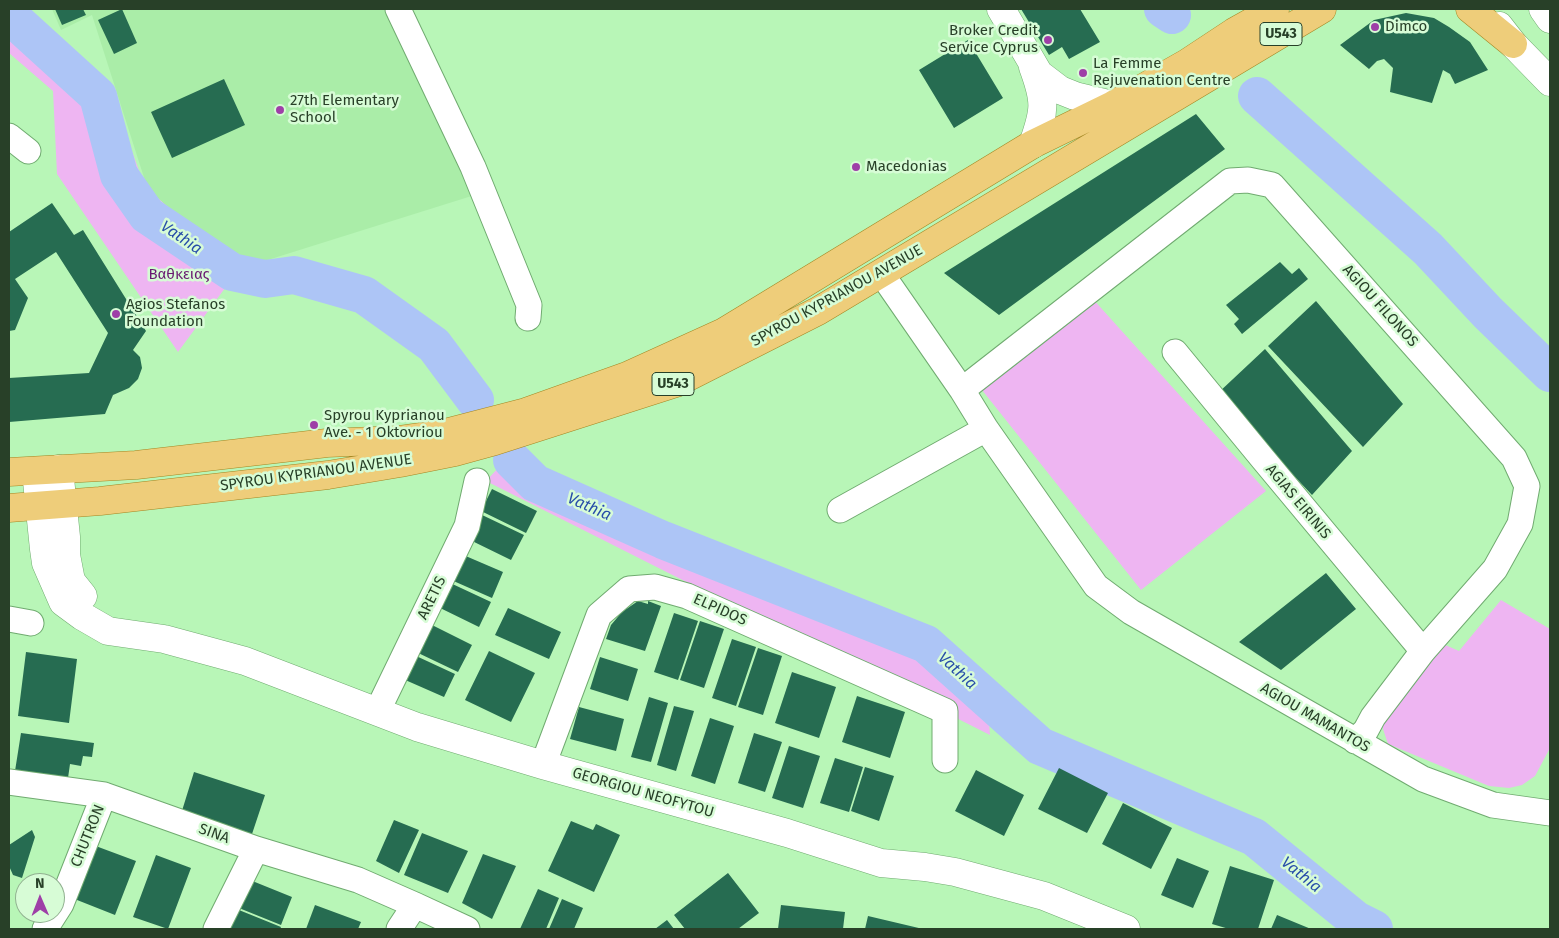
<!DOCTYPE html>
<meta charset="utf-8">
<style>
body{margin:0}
#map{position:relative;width:1559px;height:938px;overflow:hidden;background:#b8f6b7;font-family:"Fira Sans",sans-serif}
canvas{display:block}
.frame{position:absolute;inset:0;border:10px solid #284028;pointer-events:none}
.north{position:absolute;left:15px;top:873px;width:50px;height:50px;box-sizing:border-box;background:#d7fcd6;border:1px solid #91b190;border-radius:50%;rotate:359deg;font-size:14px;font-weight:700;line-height:20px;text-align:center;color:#284028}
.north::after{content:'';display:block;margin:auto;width:18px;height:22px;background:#9e3fa7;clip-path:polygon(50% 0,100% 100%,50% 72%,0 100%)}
</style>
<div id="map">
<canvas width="1559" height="938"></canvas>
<div class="frame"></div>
<div class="north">N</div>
</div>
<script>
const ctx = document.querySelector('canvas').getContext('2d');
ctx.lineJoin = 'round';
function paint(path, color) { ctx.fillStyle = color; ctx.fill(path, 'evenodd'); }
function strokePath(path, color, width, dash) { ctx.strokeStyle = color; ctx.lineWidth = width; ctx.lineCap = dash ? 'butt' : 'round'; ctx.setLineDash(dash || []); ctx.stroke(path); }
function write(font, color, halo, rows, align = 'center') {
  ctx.font = font + ' "Fira Sans",sans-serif'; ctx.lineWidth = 5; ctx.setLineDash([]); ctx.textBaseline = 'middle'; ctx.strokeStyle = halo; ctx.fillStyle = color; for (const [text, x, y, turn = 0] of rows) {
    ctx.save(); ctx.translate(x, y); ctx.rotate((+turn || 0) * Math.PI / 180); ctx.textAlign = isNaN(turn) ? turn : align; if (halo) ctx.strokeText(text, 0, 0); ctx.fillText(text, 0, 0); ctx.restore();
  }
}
const built = new Path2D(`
 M52,9h335l91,185 -239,75 -91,-79 -56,-175 -31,15z`);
const green = new Path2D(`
 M9,9h8l90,74 38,104 94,82 -61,83 -121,-178 -4,-83 -44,-38z
 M1092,298l174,193 -125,99 -159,-200z
 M500,466l418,185 70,59 2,25 -504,-254z
 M1501,600l49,29v119l-15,28 -13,9 -13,3 -20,-2 -101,-42 -5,-15v-12l60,-73 16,7z`);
const river = new Path2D(`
 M1163,9l9,6
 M9,15l89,81 21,79 28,40 85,57 33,7 29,-4 70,20 70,50 41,55
 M1257,96l171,153 60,64 62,60
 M512,460l23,23 128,57 263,104 114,102 214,91 102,83 18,9`);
const building = new Path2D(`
 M55,9h28l3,6 -24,10z
 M122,9l15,34 -23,11 -16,-34z
 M1021,9h59l20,33 -31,17 -7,-12 -13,8z
 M1406,13l28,5 15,9 21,15 18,28 -33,14 -5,-10 -7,-4 -11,33 -42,-11 3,-24 -9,-9 -7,2 -8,8 -29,-24 34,-25z
 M968,40l35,58 -49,30 -35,-58z
 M224,79l21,46 -73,33 -21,-46z
 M1196,114l29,35 -226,166 -55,-42z
 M52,203l22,32 9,-5 63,101 -13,19 7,7 2,11 -4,11 -9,9 -16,7 -8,19 -96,8v-44l80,-5 19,-40 -52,-81 -41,27 13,19 -13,32 -6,1v-99z
 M1280,262l12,12 7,-6 9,11 -66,55 -8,-10 5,-5 -13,-14z
 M1316,301l87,103 -40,43 -95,-101z
 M1265,349l87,102 -40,44 -95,-101z
 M492,489l45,22 -11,22 -45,-22z
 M480,514l44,21 -13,25 -43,-21z
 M461,554l42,18 -11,26 -43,-19z
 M1326,573l30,36 -75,61 -42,-28z
 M446,581l45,21 -12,25 -45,-22z
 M638,601l10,3v-3l13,5 -16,45 -39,-12 5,-14 11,-13z
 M508,608l53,24 -12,27 -54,-24z
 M674,613l24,8 -20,59 -24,-8z
 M700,621l24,8 -20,59 -24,-8z
 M428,623l44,22 -14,27 -44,-21z
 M732,639l24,8 -20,59 -24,-8z
 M758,648l24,8 -19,59 -25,-8z
 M489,651l46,22 -24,49 -46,-22z
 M26,652l51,7 -8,64 -51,-7z
 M414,655l41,19 -11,23 -41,-18z
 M600,657l38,12 -10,32 -38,-12z
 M792,672l44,15 -17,51 -44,-15z
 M857,696l48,16 -15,46 -48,-16z
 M649,697l19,6 -17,59 -20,-5z
 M674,706l20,5 -18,60 -19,-6z
 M579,707l45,12 -8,32 -46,-12z
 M710,718l24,8 -19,58 -24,-8z
 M21,733l73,10 -2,14 -9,-1 -2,10 -11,-2 -2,14 -53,-7z
 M754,733l28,9 -17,50 -27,-9z
 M789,746l31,10 -17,52 -31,-10z
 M835,758l28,9 -14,45 -29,-9z
 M865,767l29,9 -15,45 -28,-10z
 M1059,768l49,25 -21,40 -49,-24z
 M976,770l48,25 -20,41 -49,-25z
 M194,772l71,23 -14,42 -70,-23z
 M1123,803l49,25 -21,41 -49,-25z
 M394,820l25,10 -20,43 -23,-12z
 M571,821l22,9 3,-6 24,11 -26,57 -46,-21z
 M32,830l3,7 -13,41 -9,-3 -4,-9v-21z
 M422,833l46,18 -20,42 -44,-18z
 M93,845l43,16 -21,54 -43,-17z
 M483,854l33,12 -24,53 -30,-16z
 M156,855l35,13 -23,61 -35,-12z
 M1177,858l32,13 -16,37 -32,-13z
 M1230,866l44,14 -16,49h-29l-17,-5z
 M728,873l31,40 -21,16h-53l-11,-14z
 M245,878l47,19 -11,28 -47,-19z
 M538,889l21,9 -13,31h-26z
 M562,899l21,9 -9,21h-25z
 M315,905l46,17 -3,7h-52z
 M781,905l64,7 -2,17h-65z
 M234,908l47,19 -1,2h-55z
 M1277,915l34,14h-40z
 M868,916l55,13h-58z
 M667,920l7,9h-19z`);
const street = new Path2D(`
 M398,9l75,158 56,138 -1,13
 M9,136l19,15
 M881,273l81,117 24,39 110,157 35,26 292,167 70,26 57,8
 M1175,352l88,107 160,192
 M962,390l268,-209 18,-1 24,5 242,273 13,28 -7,38 -25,45 -72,82 -50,66 -7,13 -11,11
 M840,510l146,-81
 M9,619l22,4
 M377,712l90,-186 10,-45
 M543,765l56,-150 30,-26 26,-2 32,9 258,115v49
 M9,782l95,13 152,54 102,31 57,25 52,24
 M45,929l16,-25 43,-109
 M216,929l40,-80
 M399,929l16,-24`);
const secondary = new Path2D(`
 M1001,9l38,65 21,16 15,6 38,9
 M1543,9l7,10
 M1499,26l14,18 37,38
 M1033,144c12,-34 13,-42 0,-77
 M59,469l7,68v18l5,26 12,15
 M36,471l8,78 2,14 17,39 19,14 26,15 56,8 81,22 172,66 126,38 244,68 94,30 44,4 30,5 89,24 82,33`);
const primary = new Path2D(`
 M1470,9l43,35
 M9,472l127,-7 191,-22 71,-3 43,-6 85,-22 101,-36 97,-44 309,-188 80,-39 74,-42 47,-31 41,-23
 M9,508l91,-7 228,-26 72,-12 55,-11 40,-11 181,-58 142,-72 504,-302`);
const markers = [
 [1375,27,5,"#9e3fa7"],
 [1048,40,5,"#9e3fa7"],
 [1083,73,5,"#9e3fa7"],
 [280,110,5,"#9e3fa7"],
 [856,167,5,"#9e3fa7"],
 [116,314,5,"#9e3fa7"],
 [314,425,5,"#9e3fa7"]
];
const shields = [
 [1281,34,42],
 [673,384,42]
];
const shieldNames = [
 ["U543",1281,34],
 ["U543",673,384]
];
const poiNames = [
 ["Dimco",1385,27],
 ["Broker Credit",1038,31,"right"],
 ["Service Cyprus",1038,48,"right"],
 ["La Femme",1093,64],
 ["Rejuvenation Centre",1093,81],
 ["27th Elementary",290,101],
 ["School",290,118],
 ["Macedonias",866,167],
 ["Agios Stefanos",126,305],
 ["Foundation",126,322],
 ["Spyrou Kyprianou",324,416],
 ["Ave. - 1 Oktovriou",324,433]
];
const parkNames = [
 ["Βαθκειας",179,275]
];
const streetNames = [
 ["SPYROU KYPRIANOU AVENUE",837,296,-29],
 ["AGIOU FILONOS",1380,306,48],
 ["SPYROU KYPRIANOU AVENUE",316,473,-8],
 ["AGIAS EIRINIS",1298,502,50],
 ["ARETIS",432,598,-64],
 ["ELPIDOS",720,610,24],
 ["AGIOU MAMANTOS",1315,718,30],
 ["GEORGIOU NEOFYTOU",643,793,16],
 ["SINA",214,834,20],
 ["CHUTRON",88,836,-68]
];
const waterNames = [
 ["Vathia",181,238,34],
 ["Vathia",589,507,24],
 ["Vathia",957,671,42],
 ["Vathia",1301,875,39]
];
paint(built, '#aaeda8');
paint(green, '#eeb5f2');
strokePath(river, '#adc5f6', 38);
paint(building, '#266c51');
strokePath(street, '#70ab70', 27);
strokePath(secondary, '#70ab70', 29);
strokePath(primary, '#a28623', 29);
strokePath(street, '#fff', 25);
strokePath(secondary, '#fff', 28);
strokePath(primary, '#eecd7a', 28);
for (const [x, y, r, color] of markers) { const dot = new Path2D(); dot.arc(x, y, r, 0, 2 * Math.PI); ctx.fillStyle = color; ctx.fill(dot); strokePath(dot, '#d7fcd6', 2); }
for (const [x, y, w] of shields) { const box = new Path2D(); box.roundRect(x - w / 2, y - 11.5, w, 23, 4); ctx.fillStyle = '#d7fcd6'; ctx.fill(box); strokePath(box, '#284028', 1); }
write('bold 14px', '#284028', null, shieldNames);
write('15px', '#284028', '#d7fcd6', poiNames, 'left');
write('15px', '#691a71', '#d7fcd6', parkNames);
write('15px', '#284028', '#d7fcd6', streetNames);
write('italic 16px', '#284ea9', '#d7fcd6', waterNames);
</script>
